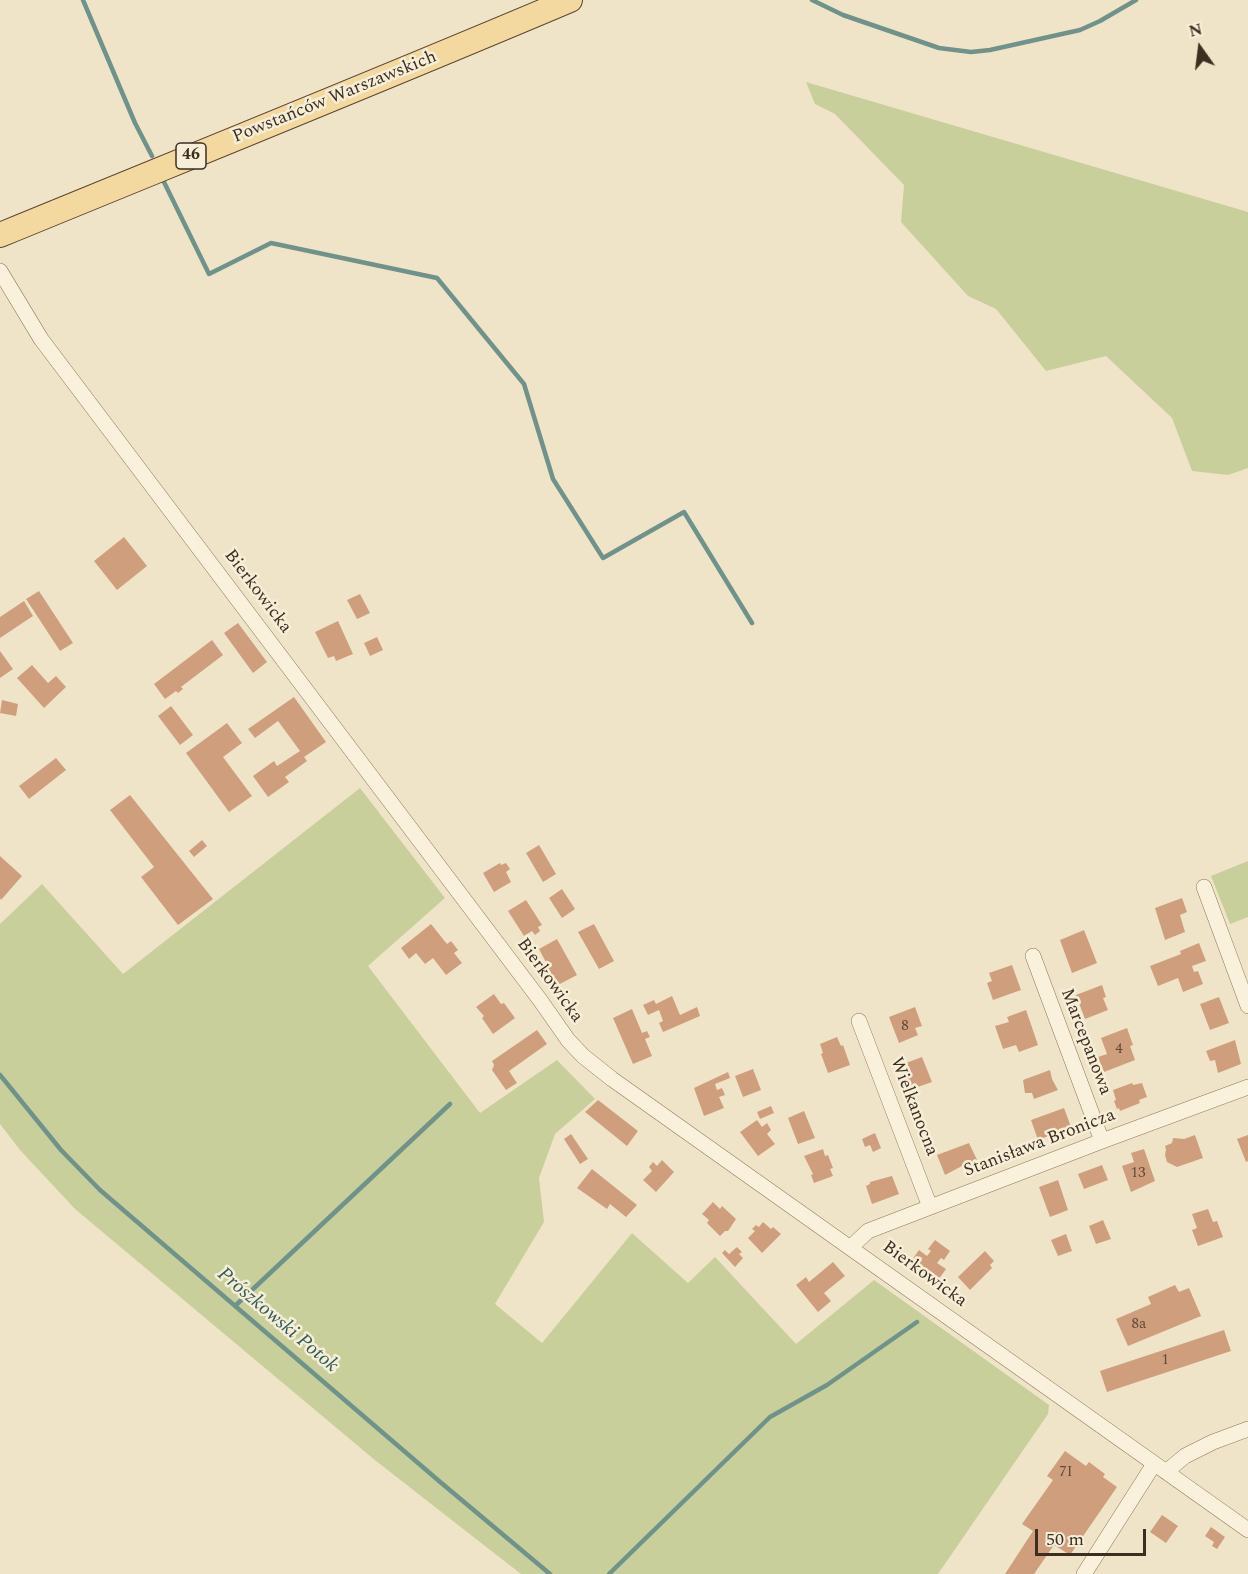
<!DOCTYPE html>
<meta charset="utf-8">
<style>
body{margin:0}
#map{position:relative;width:1248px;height:1574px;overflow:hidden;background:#f0e4c8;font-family:Spectral,serif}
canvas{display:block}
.north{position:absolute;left:1170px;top:18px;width:60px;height:60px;-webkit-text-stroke:4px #f7eed8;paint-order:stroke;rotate:346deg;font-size:16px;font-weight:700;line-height:24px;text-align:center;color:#3d2e20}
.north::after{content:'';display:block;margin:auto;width:21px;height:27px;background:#3d2e20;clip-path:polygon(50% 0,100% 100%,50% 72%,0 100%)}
.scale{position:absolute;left:1035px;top:1529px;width:111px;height:27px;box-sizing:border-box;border:3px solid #3d2e20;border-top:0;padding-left:8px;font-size:18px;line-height:21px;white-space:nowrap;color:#3d2e20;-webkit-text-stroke:4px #f7eed8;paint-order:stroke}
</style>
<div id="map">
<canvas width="1248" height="1574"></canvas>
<div class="north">N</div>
<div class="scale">50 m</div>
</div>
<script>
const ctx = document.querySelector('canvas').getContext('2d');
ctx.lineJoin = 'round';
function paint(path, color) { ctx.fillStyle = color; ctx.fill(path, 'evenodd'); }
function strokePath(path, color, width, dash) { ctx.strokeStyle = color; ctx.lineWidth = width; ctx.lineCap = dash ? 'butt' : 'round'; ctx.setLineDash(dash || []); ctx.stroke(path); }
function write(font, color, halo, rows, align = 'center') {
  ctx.font = font + ' Spectral,serif'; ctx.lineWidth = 5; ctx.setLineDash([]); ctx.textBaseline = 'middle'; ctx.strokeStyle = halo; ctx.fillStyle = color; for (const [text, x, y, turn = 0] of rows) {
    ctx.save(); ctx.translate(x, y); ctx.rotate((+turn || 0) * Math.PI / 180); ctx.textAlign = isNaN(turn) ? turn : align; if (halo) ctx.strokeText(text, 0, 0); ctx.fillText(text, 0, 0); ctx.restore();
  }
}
const green = new Path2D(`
 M806,82l442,130v256l-20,7 -36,-4 -20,-53 -66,-62 -60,15 -50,-62 -28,-13 -67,-74 3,-37 -69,-71 -20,-10z
 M360,788l85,110 -77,68 112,147 77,-53 38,39 -40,35 -16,44 5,44 -49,82 47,39 90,-110 56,50 27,-26 81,87 78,-64 175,125 -1,9 -110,160h-417l-145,-113 -301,-252 -55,-59 -20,-26v-200l42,-40 81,90z
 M1248,861v56l-18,7 -19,-48z`);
const stream = new Path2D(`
 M83,0l52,123 17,33
 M812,0l31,15 96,33 32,4 19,-2 90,-20 20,-9 36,-21
 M163,180l46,94 62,-31 166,35 87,106 29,95 50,79 81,-46 68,111
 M0,1075l61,75 39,40 339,291 111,93
 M236,1305l214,-201
 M609,1574l161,-157 57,-32 90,-63`);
const building = new Path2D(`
 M124,537l23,29 -30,24 -23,-29z
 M39,591l34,52 -13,8 -34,-52z
 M360,594l10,19 -13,6 -10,-19z
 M24,601l9,15 -33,22v-21z
 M338,621l15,33 -17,7 -2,-5 -6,2 -13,-26z
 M238,623l29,39 -14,11 -29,-40z
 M377,637l6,13 -13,6 -6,-13z
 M212,640l11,15 -42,32 2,2 -5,4 -2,-2 -11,8 -11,-15z
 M0,651l13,18 -13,9z
 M32,665l16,18 8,-7 10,11 -22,21 -27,-30z
 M294,697l32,45 -22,15 3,4 -22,16 4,5 -21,15 -15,-21 21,-15 3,5 23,-15 -22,-30 -23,17 -7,-9z
 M2,700l16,4 -2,12 -16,-3z
 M171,706l22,29 -13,10 -22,-29z
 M227,723l15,20 -19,14 29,39 -23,16 -43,-59z
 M56,758l10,12 -37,29 -10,-13z
 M130,795l83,104 -35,26 -37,-48 13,-10 -44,-57z
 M202,840l5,6 -13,11 -5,-6z
 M539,845l17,29 -13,8 -17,-29z
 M0,856l22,20 -21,24 -1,-2z
 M500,863l1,2 5,-2 4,6 -4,3 5,10 -17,10 -11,-19z
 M562,889l13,20 -13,9 -13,-20z
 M1182,898l5,14 -7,3 5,17 -20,8 -10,-32z
 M526,900l16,25 -4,2 2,4 -5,4 -3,-4 -8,5 -16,-25z
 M431,924l16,20 4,-3 7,9 -4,3 8,10 -16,12 -13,-17 -8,6 -9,-11 -7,6 -8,-11z
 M594,924l20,37 -15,8 -21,-37z
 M1084,930l13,33 -25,10 -12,-33z
 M557,939l20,36 -19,10 -5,-10 -4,1 -3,-5 3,-3 -10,-19z
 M1199,943l7,18 -14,5 2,6 4,-1 5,13 -20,8 -5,-14 -20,8 -8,-20 31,-12 -1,-3z
 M1012,965l9,25 -28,10 -6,-17 5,-2 -3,-8z
 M1102,985l4,12 -3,1 5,12 -23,9 -9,-24z
 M494,994l7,10 3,-1 11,15 -22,16 -11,-16 2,-2 -8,-9z
 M672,996l8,19 17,-8 3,9 -37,16 -4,-9 4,-2 -4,-11 -11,5 -5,-10 11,-5 2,4z
 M1219,997l10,26 -19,7 -10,-26z
 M915,1007l7,19 -7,2 3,7 -19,8 -10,-26z
 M632,1009l10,24 5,-2 3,6 -5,2 7,17 -19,8 -20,-46z
 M1026,1010l12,35 -19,7 -3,-7 -13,4 -8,-23 14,-4 -2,-5z
 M1127,1028l6,17 -3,1 5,14 -31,12 -6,-15 9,-3 -6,-16z
 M537,1030l10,14 -38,27 8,12 -11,7 -14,-20 2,-5 -2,-4z
 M837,1037l4,9 2,-1 7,20 -22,8 -7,-19 2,-1 -3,-9z
 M1235,1040l6,24 -23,9 -3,-13 -5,1 -4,-10z
 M922,1057l10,25 -20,7 -4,-11 3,-1 -5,-14z
 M753,1069l8,21 -18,7 -8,-21z
 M1050,1070l2,9 6,11 -24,9 -2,-6h-7l-2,-13z
 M728,1072l2,6 -15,6 2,6 5,-2 3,7 -6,2 5,11 -20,8 -10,-28z
 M1132,1083l1,2 9,-2 5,14 -8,3 1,3 -20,8 -1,-3 -2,1 -3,-8 2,-1 -3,-10z
 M598,1100l40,31 -11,15 -42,-34z
 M771,1106l3,7 -14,6 -3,-7z
 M1064,1108l7,19 -33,13 -7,-20z
 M804,1111l11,27 -17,6 -10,-26z
 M757,1120l5,7 5,-4 4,7 -4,4 8,10 -17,12 -18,-24z
 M875,1133l6,15 -8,4 -3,-7 -5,2 -3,-8z
 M571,1134l17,25 -8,5 -16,-25z
 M1195,1135l8,23 -26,9 -10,-5 -2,-7 1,-5 -1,-4 7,-3 1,-5 11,1z
 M1248,1135v26l-2,1 -9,-23z
 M969,1143l9,19 -15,6 -1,-2 -17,9 -8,-20z
 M823,1149l2,7 3,-1 5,13 -3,1 3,7 -19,7 -3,-8 2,-1 -9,-18z
 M1144,1149l11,32 -24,11 -9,-26 12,-4 -3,-9z
 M662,1160l12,12 -18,20 -13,-12 9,-9 -3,-4 4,-5 4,4z
 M1102,1165l6,15 -24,9 -6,-15z
 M592,1169l45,36 -11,12 -16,-13 -3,5 -30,-21z
 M892,1176l7,18 -27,10 -6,-18 4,-2v-2z
 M1058,1180l10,30 -18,7 -11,-30z
 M713,1202l7,7 2,-3 14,13 -8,12h-3l-5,5 -13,-13 2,-3 -7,-6z
 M1208,1209l5,13 4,-1 6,16 -25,9 -6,-16 5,-2 -5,-14z
 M1103,1220l8,19 -15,5 -7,-18z
 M763,1222l8,7 2,-2 8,7 -19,19 -14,-15 7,-7 -3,-2 4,-4 3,2z
 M1066,1234l6,17 -14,5 -7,-16z
 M935,1240l15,11 -6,9 -3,-2 -4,5 9,6 -10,14 -27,-19 10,-14 8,6 4,-5 -3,-2z
 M737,1247l5,5 -3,2 4,4 -8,9 -13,-14 3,-3 4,4z
 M985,1251l9,10 -4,4 2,3 -22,22 -12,-13z
 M833,1262l12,14 -21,17 7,8 -13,11 -22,-27 10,-8 3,5z
 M1175,1285l4,7 10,-4 12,28 -73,30 -12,-27 35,-15 -3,-7z
 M1224,1330l7,21 -124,41 -7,-21z
 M1065,1451l21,15 3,-4 16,12 -2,3 14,10 -47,68 -16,-10 -20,29h-29l28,-43 -11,-7 31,-44 -6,-4z
 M1162,1515l16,11 -12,17 -16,-11z
 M1211,1527l14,10 -8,12 -5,-3 2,-4 -9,-6z`);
const minor = new Path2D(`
 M0,271l41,68 499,661 28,40 15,16 29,23 636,451
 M1204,887l44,119
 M1033,956l69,185
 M859,1021l71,186
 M851,1247l17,-16 234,-90 146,-54
 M1166,1472l19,-16 28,-14 35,-13
 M1084,1574l70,-110`);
const primary = new Path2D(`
 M0,235c190,-78 381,-155 570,-235`);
const numberNames = [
 ["8",905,1027],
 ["4",1119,1050],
 ["13",1138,1174],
 ["8a",1139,1325],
 ["1",1165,1361],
 ["7I",1066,1473]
];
const shields = [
 [191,156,30]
];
const shieldNames = [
 ["46",191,156]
];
const streetNames = [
 ["Powstańców Warszawskich",335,98,-22],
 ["Bierkowicka",257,592,53],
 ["Bierkowicka",549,981,54],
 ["Marcepanowa",1085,1042,69],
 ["Wielkanocna",913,1107,69],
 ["Stanisława Bronicza",1040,1144,-21],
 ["Bierkowicka",924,1275,36]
];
const waterNames = [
 ["Prószkowski Potok",277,1321,40]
];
paint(green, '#c9cf9b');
strokePath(stream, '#6f938a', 4.5);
paint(building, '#cf9f7d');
strokePath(minor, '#8d765c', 16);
strokePath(primary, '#5b4430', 26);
strokePath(minor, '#faf1dc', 15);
strokePath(primary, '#f3d9a0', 24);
write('15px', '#624a37', null, numberNames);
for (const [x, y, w] of shields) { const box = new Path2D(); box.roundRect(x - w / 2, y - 13, w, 26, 4.5); ctx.fillStyle = '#f7eed8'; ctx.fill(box); strokePath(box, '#3d2e20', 1.5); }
write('bold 16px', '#3d2e20', null, shieldNames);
write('18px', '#3d2e20', '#f7eed8', streetNames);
write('italic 20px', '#2f5d5a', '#f7eed8', waterNames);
</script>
